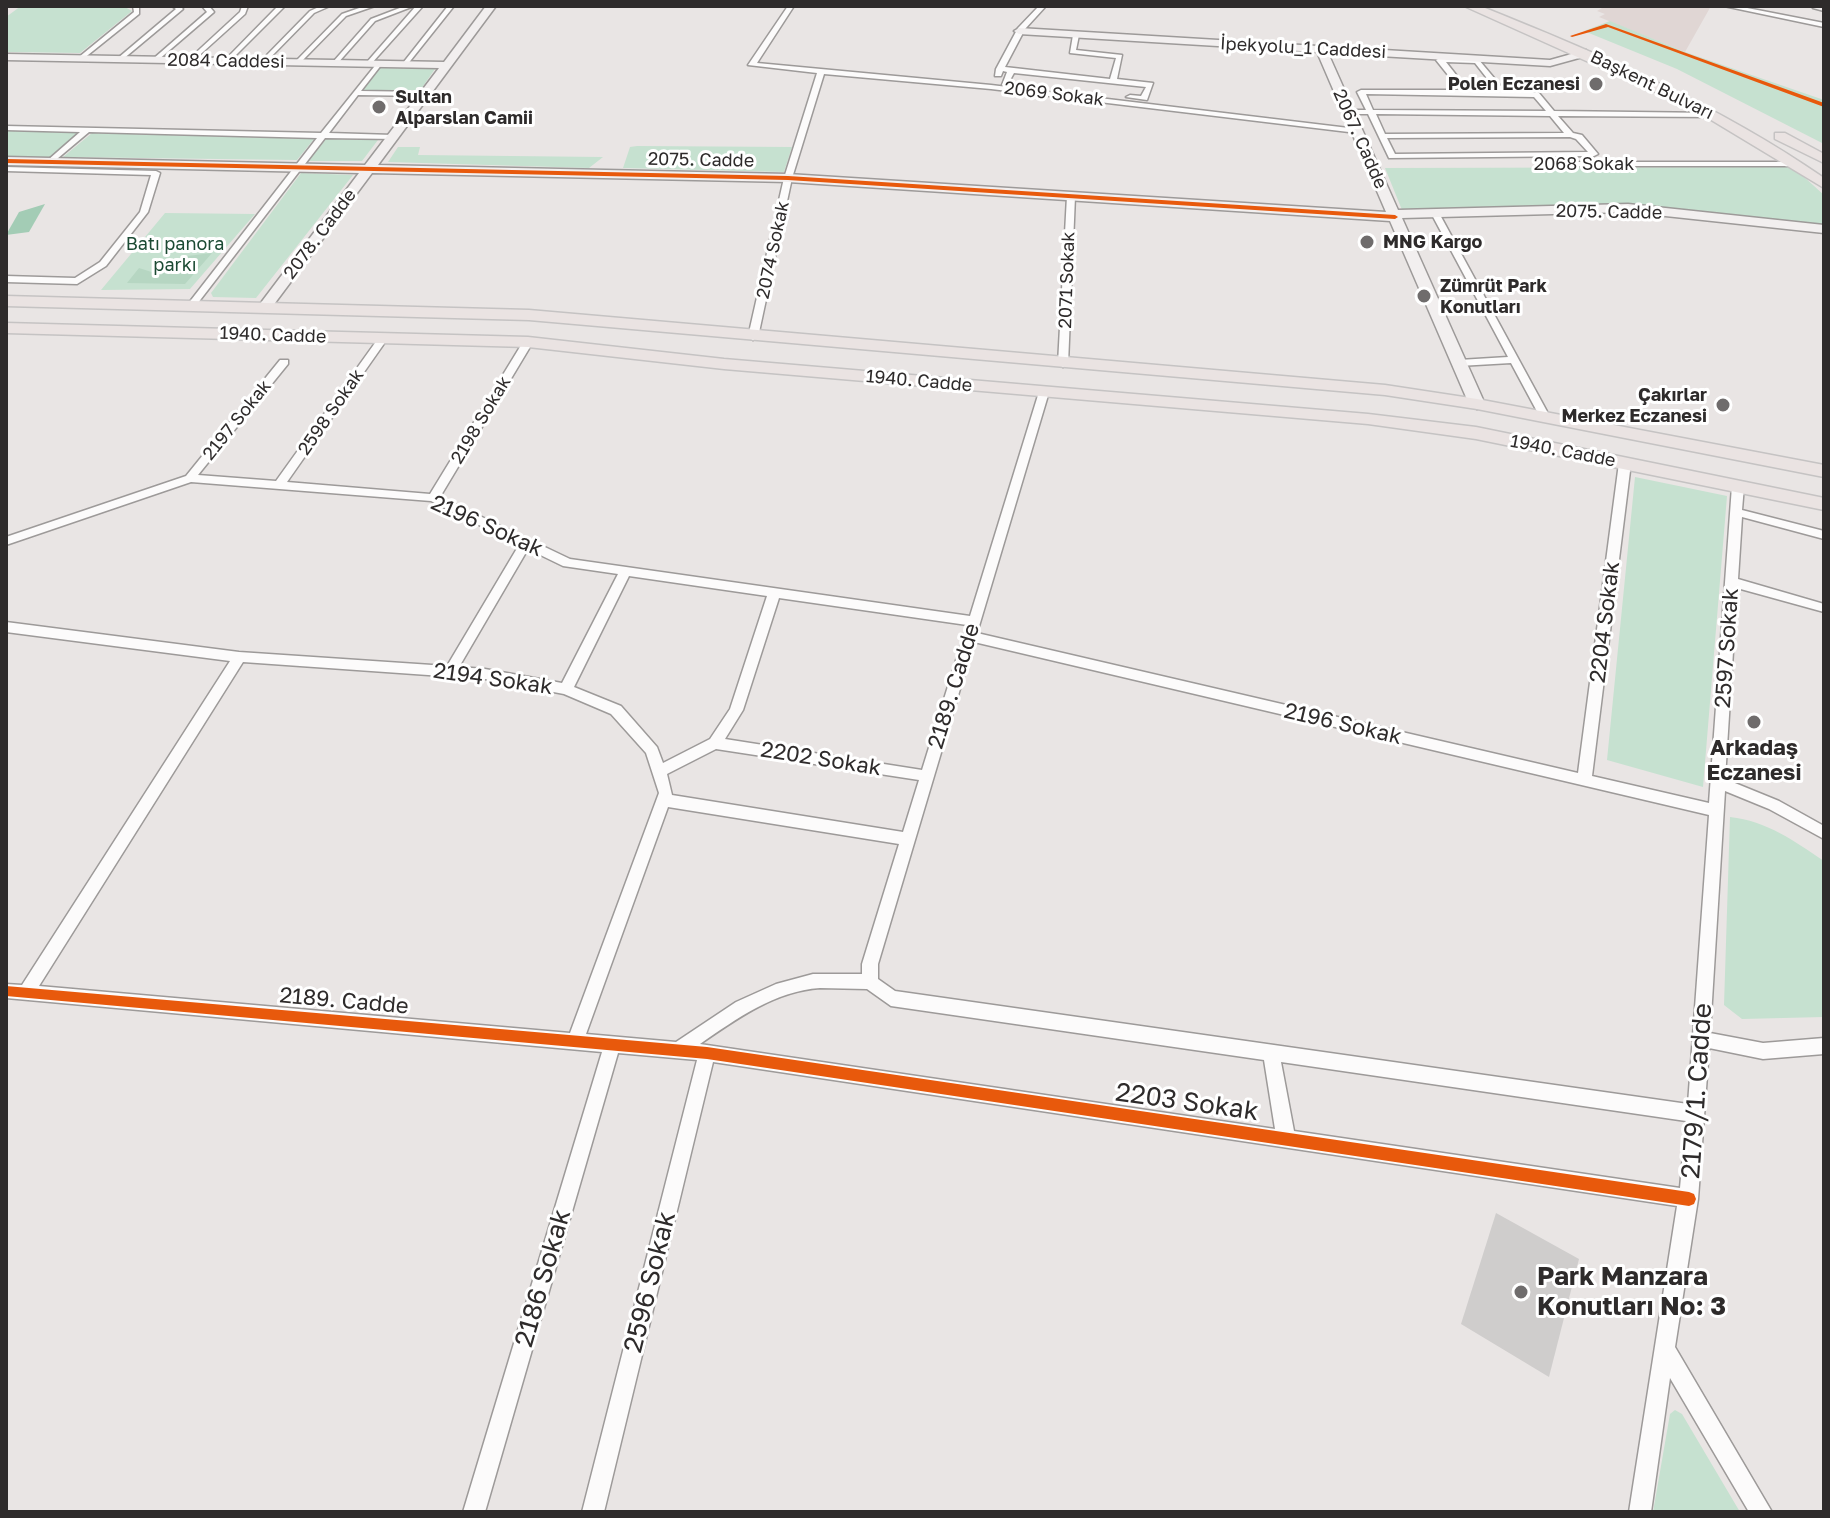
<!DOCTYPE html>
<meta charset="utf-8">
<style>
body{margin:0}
#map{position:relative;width:1830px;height:1518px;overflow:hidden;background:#e9e5e4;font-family:"Golos Text",sans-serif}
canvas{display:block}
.frame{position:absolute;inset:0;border:8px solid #2e2b2b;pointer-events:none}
</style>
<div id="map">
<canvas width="1830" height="1518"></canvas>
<div class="frame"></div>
</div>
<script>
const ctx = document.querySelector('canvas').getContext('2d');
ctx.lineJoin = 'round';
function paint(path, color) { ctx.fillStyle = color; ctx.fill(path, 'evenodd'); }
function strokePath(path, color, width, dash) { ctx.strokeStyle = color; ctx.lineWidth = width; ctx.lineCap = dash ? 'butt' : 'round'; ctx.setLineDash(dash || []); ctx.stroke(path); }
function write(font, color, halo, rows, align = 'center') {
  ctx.font = font + ' "Golos Text",sans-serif'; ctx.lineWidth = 6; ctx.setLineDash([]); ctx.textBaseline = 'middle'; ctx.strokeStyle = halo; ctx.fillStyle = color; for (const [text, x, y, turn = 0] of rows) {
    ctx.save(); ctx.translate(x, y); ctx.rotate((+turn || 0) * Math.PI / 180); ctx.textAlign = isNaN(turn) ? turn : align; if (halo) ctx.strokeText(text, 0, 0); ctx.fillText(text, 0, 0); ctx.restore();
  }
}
const built = new Path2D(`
 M1594,6h117l-26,46 -86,-35 6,-3 -8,-3 5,-3z`);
const green = new Path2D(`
 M21,6h102l9,5 -52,42 -74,-1v-35z
 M1610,21l75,31 139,48v44l-147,-75 -93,-38z
 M380,68l55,1 -16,23 -57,-1z
 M6,130l74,2 -30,27 -44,-1z
 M92,133l222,6 -17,21 -234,-3z
 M326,139l52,1 -16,21h-53z
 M637,146l155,1 -8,25 -161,-4 7,-21z
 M398,147h22l-2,8 185,2 -14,11 -201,-6z
 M1793,167l31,28v31l-193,-21 -229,5 -17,-42z
 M301,173l52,2 -97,123 -43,-1 -2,-4z
 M165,213l90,1 -65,75 -89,1z
 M1635,477l92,19 -24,291 -96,-27z
 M1730,817c37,4 64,24 94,44v156l-82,2 -18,-14z
 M1675,1410l7,4 58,98h-87l17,-98z`);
const forest = new Path2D(`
 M212,253l-27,31 -58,-1 12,-15 22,7 26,-19z`);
const water = new Path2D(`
 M45,204l-16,28 -23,3 13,-23z`);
const building = new Path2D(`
 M1496,1213l83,46 -30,118 -88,-53z`);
const street = new Path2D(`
 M133,6h6v8l-56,45h-4v-2l55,-45z
 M172,6h8l3,3 -61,51h-4v-2l58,-49z
 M202,6h7l5,6 -57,49h-4v-2l54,-47z
 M242,6h6l-3,8 -52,47h-4v-2l51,-47z
 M278,6h7l-56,56h-4v-2z
 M321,6h9l-16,7 -49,50h-4v-2l49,-50z
 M365,6h10l-29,10 -46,47h-4v-2l46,-47z
 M405,6h9l-39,15 -38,43h-4v-2l38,-43z
 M416,6h7l-52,58h-4v-2z
 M448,6h6l-47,59h-4v-2z
 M788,6h6l-37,57 234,22 366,44 4,2 -4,2 -366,-44 -167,-15 -32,104 -34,159 -5,3 -5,-3 36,-159 33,-105 -69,-8z
 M1039,6h7l-21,23 -20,38 105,12 6,-21 -46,-5 3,-18 3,-2 3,2 -3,15 46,5 -5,24 36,4 -6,17 -21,-3 4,-2 11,1 5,-9 -132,-14 -5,9 12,1v4l-19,-2 5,-13 -4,-1 -2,5h-6l1,-7 22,-41z
 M1724,6h13l87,17v4z
 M1440,58l39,2 26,31 34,2 15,18 160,2 4,2 -4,2 -156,-1 15,17 9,2 16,19 -4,2 -205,2 -21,-44h-20l-4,-2 4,-2h18l-9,-18 4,-2h99l-24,-30zM1446,62l29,1 22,28 -29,-1zM1366,94l168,3 12,14 -173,-1zM1376,114l174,2 14,17 -179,1zM1570,137l6,2 12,13 -193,2 -8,-16z
 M378,62l4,2 -21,27 64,1 4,2 -4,2 -67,-1 -29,38 64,2h3v4l-71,-1 -131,170h-6v-4l129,-166 -228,-6 -38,32h-3v-4l32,-28 -74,-2v-4l315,7z
 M1570,162h227l4,2 -4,2h-230l-1,-2z
 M6,167l150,4 4,2 -12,39 -42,54 -29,18 -71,-2v-6l69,2 25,-16 40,-50 11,-37 -145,-4z
 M1071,193l4,3 -7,168 -5,3 -5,-3 9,-168z
 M1435,210l4,3 111,204 -1,2h-8l-1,-2 -29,-54 -52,3 -5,-3 5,-3 49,-3 -77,-144z
 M383,335l5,3 -101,144 143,12 93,-152 5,-3 5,3 -93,155 130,62 400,57 69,-224 5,-3 4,1 1,2 -72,241 601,140 41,-310 6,-3 4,1 2,2 -39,313 117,27 23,-317 6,-4 6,4 -2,24 82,21v8l-82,-22 -4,62 86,25v8l-87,-24 -12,191 54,22 45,25v13l-55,-30 -44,-18 -15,242 53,10 61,-5v16l-61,5 -54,-11 -11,151 -23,148 97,165h-23l-79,-134 -19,134h-22l48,-306 -964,-144 -109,450h-22l115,-452 -79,-7 -133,459h-22l139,-460 -596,-54v-14l16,1 208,-324 -224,-29v-10l233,30 208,14 72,-121 -88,-44 -240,-19 -185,63v-8l180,-61 94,-116h8v4l-90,111 78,6 104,-145zM528,549l35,17 55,8 -56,109 -77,-14 -26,-2zM629,576l138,20 -37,113 -20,30 -47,24 -6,-16 -36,-41 -47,-19zM779,598l188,27 -45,145 -197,-31 18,-29zM974,642l735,173 -21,289 -793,-113 -17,-12v-15zM243,662l242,17 79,15 47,20 35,39 13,40 -89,240 -531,-47zM716,749l203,31 -16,52 -231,-37 -5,-21zM668,807l231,37 -37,120v10h-49l-37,10 -40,18 -60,40 -90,-8zM820,988l47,1 24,17 373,54 11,69 -575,-85c36,-25 75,-53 120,-56zM1281,1062l405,59 -6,67 -386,-57z`);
const secondary = new Path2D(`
 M486,6h10l-118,159 410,9 598,38 -69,-160 -298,-18 -5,-3 5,-3 531,32 36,-10 4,5 -40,11 -222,-13 70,157 230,-6 196,21v8l-196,-21 -226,6 83,186 -8,5 -8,-5 -79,-183 -602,-39 -416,-9 -103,138 -5,1 -7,-4 102,-135 -353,-8v-8l359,8 74,-97 -433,-8v-6l438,8z
 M1812,6h12v5l-11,-3z`);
const primary = new Path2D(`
 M1464,6h16c120,48 237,98 344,172v10l-131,-79z
 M1775,133h10l39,21v9l-49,-24z
 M6,296l523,14 856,75 92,14 347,66v12l-347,-68 -92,-14 -856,-75 -523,-14z
 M6,323l522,14 196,22 644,55 108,13 348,71v12l-348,-71 -108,-15 -644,-55 -196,-22 -522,-14z`);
const cycleway = new Path2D(`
 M1606,24l218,79v4l-216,-80 -36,10 -2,-1z
 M6,159l782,17 607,39 3,2 -3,2 -607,-39 -782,-17z
 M6,986l701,61 982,145 5,2 2,5 -2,5 -5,2 -982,-147 -701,-63z`);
const markers = [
 [1596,84,8,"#6f6c6c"],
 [379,107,8,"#6f6c6c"],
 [1367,242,8,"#6f6c6c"],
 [1424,296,8,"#6f6c6c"],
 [1723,405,8,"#6f6c6c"],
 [1754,722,8,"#6f6c6c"],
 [1521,1292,8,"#6f6c6c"]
];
const farStreetnames = [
 ["İpekyolu_1 Caddesi",1303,48,3],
 ["2084 Caddesi",226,61,1],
 ["Başkent Bulvarı",1652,85,26],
 ["2069 Sokak",1054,94,7],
 ["2067. Cadde",1360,139,66],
 ["2075. Cadde",701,160,1],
 ["2068 Sokak",1584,164],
 ["2075. Cadde",1609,212,1],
 ["2078. Cadde",320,234,-53],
 ["2074 Sokak",773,250,-78],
 ["2071 Sokak",1067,280,-88],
 ["1940. Cadde",273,335,2],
 ["1940. Cadde",919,381,5],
 ["2598 Sokak",331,412,-55],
 ["2197 Sokak",237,420,-51],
 ["2198 Sokak",481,420,-59],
 ["1940. Cadde",1563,451,11]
];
const farPoinames = [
 ["Polen Eczanesi",1580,84,"right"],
 ["Sultan",395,97],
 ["Alparslan Camii",395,118],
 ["MNG Kargo",1383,242],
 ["Zümrüt Park",1440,286],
 ["Konutları",1440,307],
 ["Çakırlar",1707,395,"right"],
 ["Merkez Eczanesi",1707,416,"right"]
];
const farParknames = [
 ["Batı panora",175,244],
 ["parkı",175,265]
];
const streetNames = [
 ["2196 Sokak",487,526,24],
 ["2204 Sokak",1605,622,-83],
 ["2597 Sokak",1727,648,-86],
 ["2194 Sokak",493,679,8],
 ["2189. Cadde",954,686,-73],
 ["2196 Sokak",1343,724,13],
 ["2202 Sokak",821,759,9],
 ["2189. Cadde",344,1001,5]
];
const poiNames = [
 ["Arkadaş",1754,748],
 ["Eczanesi",1754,773]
];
const nearStreetnames = [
 ["2179/1. Cadde",1697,1091,-86],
 ["2203 Sokak",1187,1102,8],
 ["2186 Sokak",543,1278,-74],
 ["2596 Sokak",650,1282,-76]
];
const nearPoinames = [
 ["Park Manzara",1537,1277],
 ["Konutları No: 3",1537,1307]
];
paint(built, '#e0d6d4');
paint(green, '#c6e1d0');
paint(forest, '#b6d6c2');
paint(water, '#a3ccb5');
paint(building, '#cfcdcc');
strokePath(street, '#9d9a99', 3);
strokePath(secondary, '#9d9a99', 3);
strokePath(primary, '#c5c3c3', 3);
paint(street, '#fcfbfb');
paint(secondary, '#f2efef');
paint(primary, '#eae3e2');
paint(cycleway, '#e8590c');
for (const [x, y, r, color] of markers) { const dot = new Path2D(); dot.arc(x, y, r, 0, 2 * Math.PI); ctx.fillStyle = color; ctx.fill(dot); strokePath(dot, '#fff', 3); }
write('18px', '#2e2b2b', '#fff', farStreetnames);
write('bold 18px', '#2e2b2b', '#fff', farPoinames, 'left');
write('18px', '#1b4a33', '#fff', farParknames);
write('22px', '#2e2b2b', '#fff', streetNames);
write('bold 22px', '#2e2b2b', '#fff', poiNames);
write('26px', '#2e2b2b', '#fff', nearStreetnames);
write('bold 26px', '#2e2b2b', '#fff', nearPoinames, 'left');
</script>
